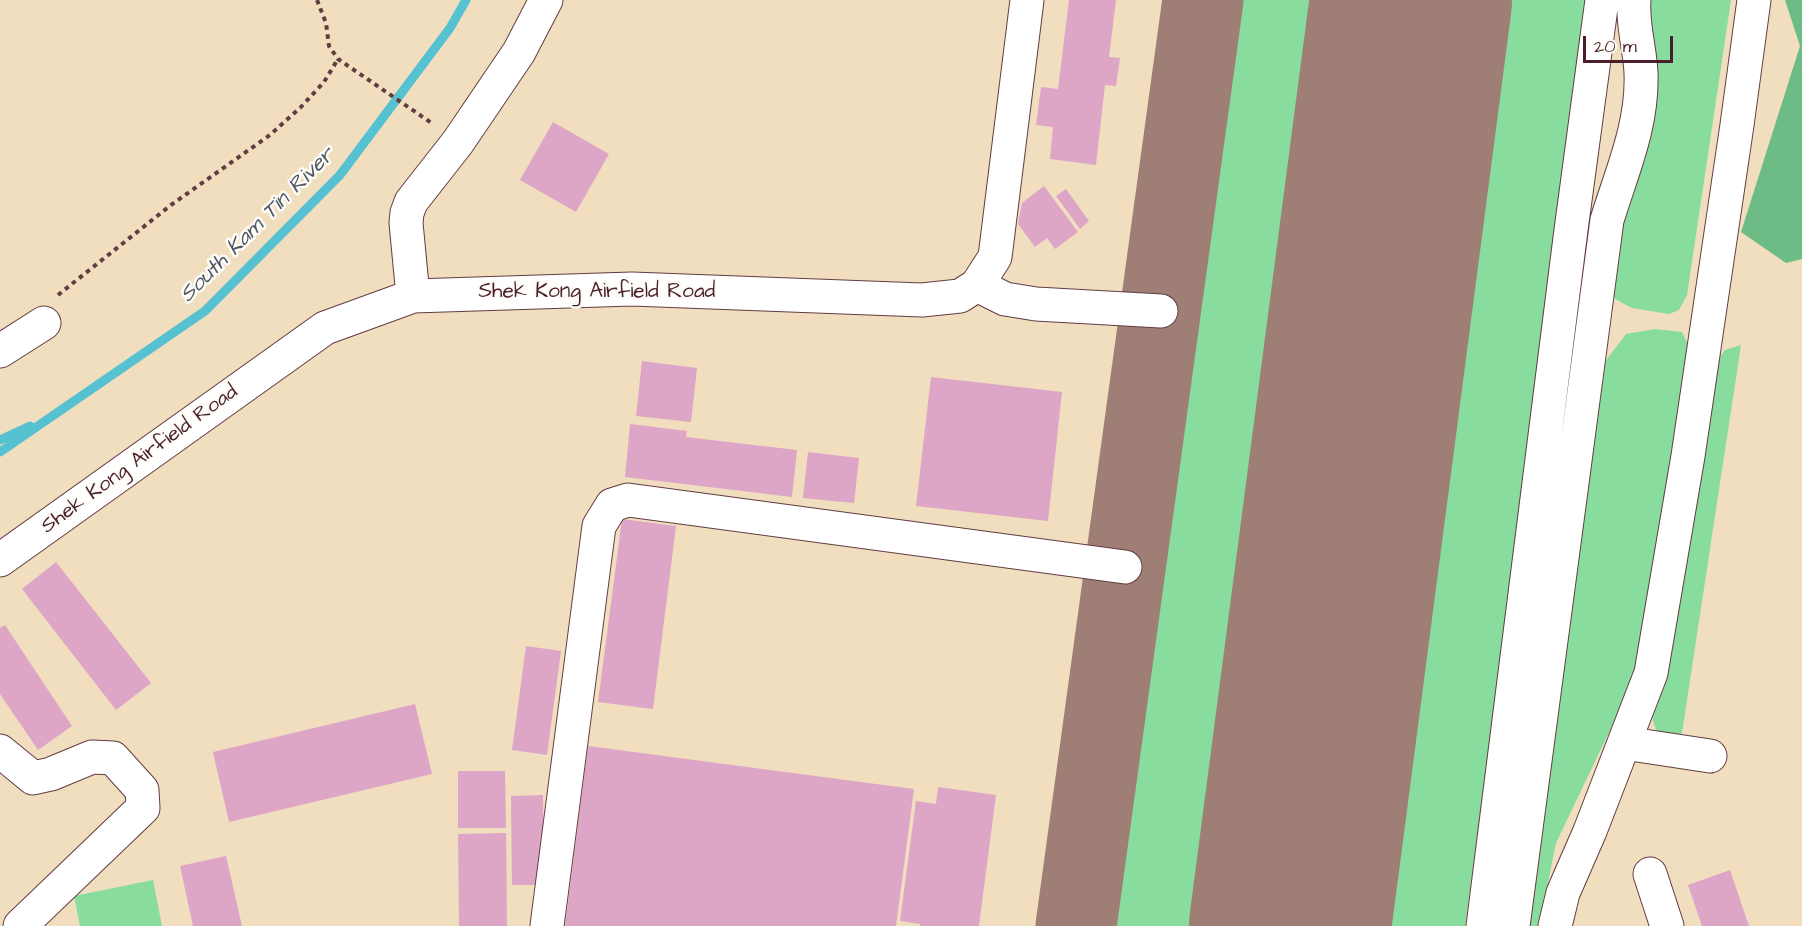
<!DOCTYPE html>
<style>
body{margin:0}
#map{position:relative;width:1802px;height:926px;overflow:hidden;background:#f1debf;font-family:"Architects Daughter",sans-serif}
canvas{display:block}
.scale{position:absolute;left:1583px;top:36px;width:90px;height:27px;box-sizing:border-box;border:3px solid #4a1f2b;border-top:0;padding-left:8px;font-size:18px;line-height:21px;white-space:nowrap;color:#4a1f2b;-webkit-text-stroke:4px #fdfcf7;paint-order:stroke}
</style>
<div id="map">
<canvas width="1802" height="926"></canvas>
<div class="scale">20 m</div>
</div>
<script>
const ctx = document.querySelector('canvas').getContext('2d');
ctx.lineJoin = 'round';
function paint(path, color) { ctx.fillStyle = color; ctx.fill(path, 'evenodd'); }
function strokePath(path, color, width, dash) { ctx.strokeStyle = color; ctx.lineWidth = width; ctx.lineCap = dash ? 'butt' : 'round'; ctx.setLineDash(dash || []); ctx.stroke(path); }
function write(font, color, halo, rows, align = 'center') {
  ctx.font = font + ' "Architects Daughter",sans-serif'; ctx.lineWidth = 5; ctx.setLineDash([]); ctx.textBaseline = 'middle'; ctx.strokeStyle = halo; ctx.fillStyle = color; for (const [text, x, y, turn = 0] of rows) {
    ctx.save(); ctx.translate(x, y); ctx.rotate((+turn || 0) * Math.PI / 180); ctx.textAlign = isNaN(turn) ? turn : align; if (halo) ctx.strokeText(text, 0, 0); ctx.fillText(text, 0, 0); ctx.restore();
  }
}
const green = new Path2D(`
 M1222,0h100l-121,926h-100z
 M1489,0h102l-126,926h-100z
 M1651,0h80l-44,295 -8,15 -10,4 -37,-6 -17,-9 -7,-14 16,-85 20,-38 10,-98 -4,-39z
 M1655,329l27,3 7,15 -41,267 -13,64 -79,165 -17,83h-14l73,-545 9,-22 19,-25z
 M1741,345l-59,388 -13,6 -12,-6 -5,-16 31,-136 34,-220 8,-11z
 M153,880l9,46h-82l-6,-30z`);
const forest = new Path2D(`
 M1785,0h17v259l-16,4 -45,-31 59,-186z`);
const stream = new Path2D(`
 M0,440l30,-14
 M0,452l205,-141 135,-136 110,-147 16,-28`);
const taxiway = new Path2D(`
 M1076,926l127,-926`);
const runway = new Path2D(`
 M1290,926l121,-926`);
const building = new Path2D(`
 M1069,0h47l-7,57 11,1 -4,28 -11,-1 -9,80 -46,-6 3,-32 -17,-2 5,-38 17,2z
 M553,122l56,32 -33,58 -56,-32z
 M1044,186l34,46 -23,17 -8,-11 -12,9 -17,-23 4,-21z
 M1066,189l23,32 -9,8 -24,-33z
 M642,361l55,7 -6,54 -55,-6z
 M931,377l131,15 -14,129 -132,-15z
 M630,424l57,7 -1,6 111,13 -5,47 -167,-20z
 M808,452l51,6 -5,45 -51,-5z
 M622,519l54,7 -23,183 -55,-7z
 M56,562l95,121 -35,27 -94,-121z
 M5,625l67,101 -34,24 -38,-56v-66z
 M526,646l35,5 -14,104 -35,-5z
 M415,704l17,70 -203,48 -16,-70z
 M588,746l326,43 -18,137h-331z
 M458,771h47l1,57h-48z
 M938,787l58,8 -17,131h-59v-2l-20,-3 16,-120 20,3z
 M543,795l1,90h-32l-1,-89z
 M506,833l1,93h-48l-1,-92z
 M226,856l16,70h-49l-13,-60z
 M1730,870l19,56h-47l-14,-41z`);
const path = new Path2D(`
 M317,0l9,23 3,23 9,13 95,65
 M58,295l113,-90 99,-70 31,-28 23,-25 14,-23`);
const minor = new Path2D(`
 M977,285l28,14 31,5 125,7
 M413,296l-7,-73 1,-10 4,-11 47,-60 61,-90 27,-52
 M0,351l44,-28
 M0,560l325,-232 88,-32 219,-7 290,11 38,-4 17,-11 18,-28 32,-257
 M1624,743l86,13
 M0,751l33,27 18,-4 41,-17 21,1 29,32 1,18 -123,118
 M1650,874l17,52
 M547,926l52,-400 13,-21 16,-5 497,67
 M1483,926l88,-696 31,-230
 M1513,926l94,-706c15,-49 36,-95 34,-147 -1,-25 -9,-48 -7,-73
 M1555,926l8,-33 27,-62 61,-158 37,-217 49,-331 17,-125`);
const streetNames = [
 ["Shek Kong Airfield Road",597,293],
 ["Shek Kong Airfield Road",140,460,-36]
];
const waterNames = [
 ["South Kam Tin River",258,226,-45]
];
paint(green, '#87dc9e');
paint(forest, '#6dbc85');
strokePath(stream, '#56c1d1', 9);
strokePath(taxiway, '#9e7e75', 81);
strokePath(runway, '#9e7e75', 202);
paint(building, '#dda5c6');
strokePath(minor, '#633c41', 35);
strokePath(path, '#633c41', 4, [4.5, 4.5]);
strokePath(minor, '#fff', 33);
write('21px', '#4a1f2b', '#fdfcf7', streetNames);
write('italic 22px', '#4e5865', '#fdfcf7', waterNames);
</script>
